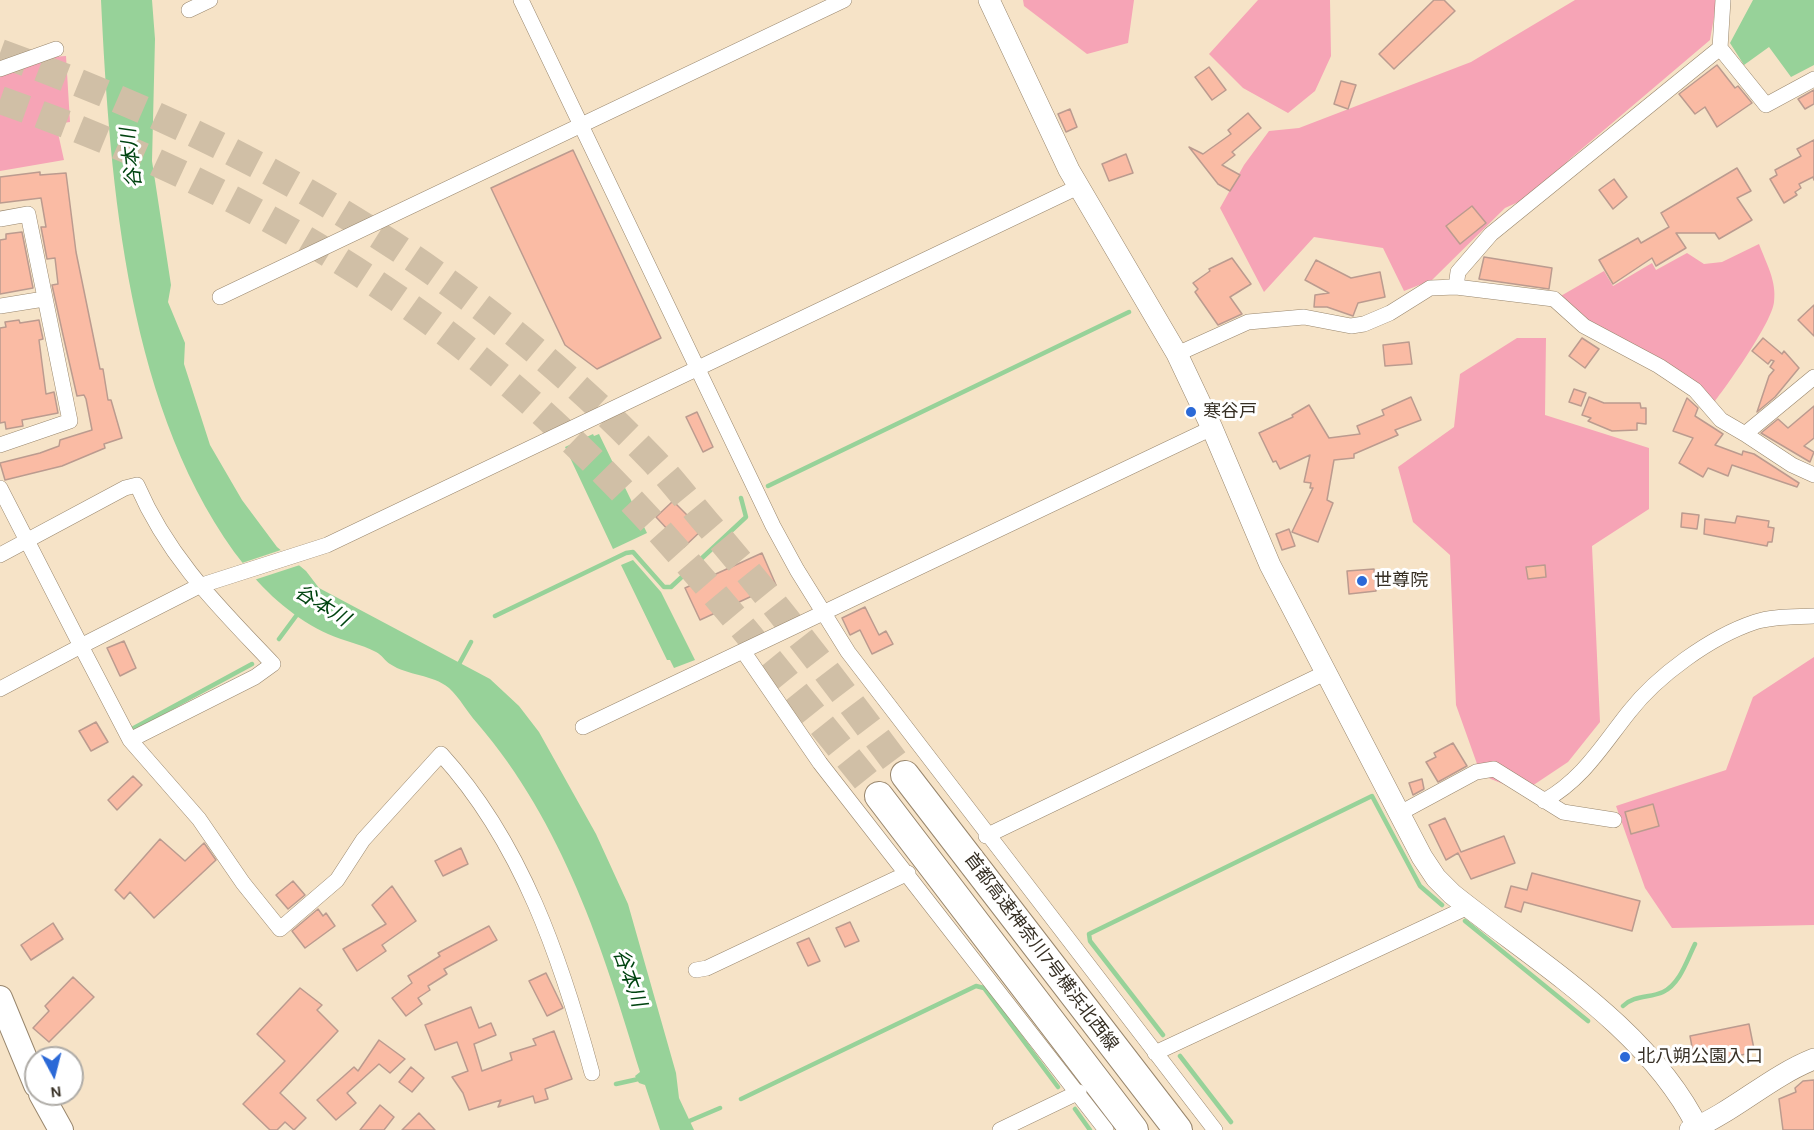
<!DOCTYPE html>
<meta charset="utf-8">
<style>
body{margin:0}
#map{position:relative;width:1814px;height:1130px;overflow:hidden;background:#f6e3c7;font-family:Karla,sans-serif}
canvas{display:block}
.north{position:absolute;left:24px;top:1046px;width:60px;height:60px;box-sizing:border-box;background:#fff;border:2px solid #afaca7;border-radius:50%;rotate:173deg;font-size:16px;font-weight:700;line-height:24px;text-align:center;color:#362f24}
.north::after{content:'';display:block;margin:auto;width:21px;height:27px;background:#2b69d7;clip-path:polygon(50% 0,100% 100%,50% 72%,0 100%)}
</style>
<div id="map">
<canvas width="1814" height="1130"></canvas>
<div class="north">N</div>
</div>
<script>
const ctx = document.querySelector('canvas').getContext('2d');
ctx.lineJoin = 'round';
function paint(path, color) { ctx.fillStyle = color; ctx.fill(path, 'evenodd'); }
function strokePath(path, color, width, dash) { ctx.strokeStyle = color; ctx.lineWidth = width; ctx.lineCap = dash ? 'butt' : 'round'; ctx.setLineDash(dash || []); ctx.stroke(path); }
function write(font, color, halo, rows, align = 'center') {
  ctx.font = font + ' Karla,"Noto Sans JP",sans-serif'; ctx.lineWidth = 6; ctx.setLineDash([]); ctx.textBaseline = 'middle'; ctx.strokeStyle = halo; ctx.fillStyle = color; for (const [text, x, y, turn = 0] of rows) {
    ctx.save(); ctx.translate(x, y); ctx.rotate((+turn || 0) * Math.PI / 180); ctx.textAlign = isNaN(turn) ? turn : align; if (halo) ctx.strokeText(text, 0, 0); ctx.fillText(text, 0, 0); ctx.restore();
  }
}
const green = new Path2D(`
 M1023,0h111l-6,43 -41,11 -63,-48z
 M1258,0h72l1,56 -16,35 -27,22 -45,-25 -34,-34z
 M1575,0h142l-7,40 -139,118 -37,37 -29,13 -73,72 -28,11 -21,-43 -69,-11 -50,55 -44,-84 24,-43 25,-34 30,-3 172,-66z
 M66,56l4,66 -14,2 8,36 -64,11v-95l51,-19z
 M1759,244c7,19 18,37 15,58 -2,20 -45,81 -59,99l-54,-38 -72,-38 -30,-28 45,-26 9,15 39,-23 4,7 31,-17 17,11 18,-2z
 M1517,338h29l-1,77 104,33v61l-57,37 8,176 -32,40 -45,30 -42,-17 -25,-70 -6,-150 -37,-33 -15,-55 56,-40 6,-53z
 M1814,657v268l-142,3 -27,-40 -29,-82 110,-36 27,-73z`);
const water = new Path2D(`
 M101,0h51l3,39 -3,122 19,124 -3,17 17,41 -1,21 26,81 32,55 35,47 29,24 13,17 171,91 29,27 20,26 57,102 32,70 48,169 3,25 15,32h-34l-15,-45 -6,-2 -4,-7 5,-4c-37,-124 -77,-249 -163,-349 -10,-11 -17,-25 -28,-35 -17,-14 -41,-12 -59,-24 -5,-3 -8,-9 -14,-12 -15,-8 -32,-11 -48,-18 -31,-14 -62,-40 -83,-68 -118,-150 -135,-381 -144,-566z
 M1753,0h61v65l-23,12 -22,-30 -25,18 -14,-22z
 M593,434l1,2 5,-2 48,99 -34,16 -48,-102z
 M633,560l28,32 34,68 -21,8 -4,-8h-3l-46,-95z`);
const pier = new Path2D(`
 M284,549l19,15 -49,16 -15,-16z`);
const stream = new Path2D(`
 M768,486l361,-174
 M495,616l131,-63 7,-1 31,35h7l75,-70 -5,-19
 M279,639l20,-27
 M458,666l13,-24
 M132,729l120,-65
 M1465,921l123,100
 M1623,1006c11,-11 27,-8 40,-14 17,-8 24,-32 32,-48
 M1163,1035l-73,-94 -1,-7 283,-138 48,90 22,19
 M1180,1056l51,66
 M616,1084l27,-6
 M741,1099l235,-113 8,2 74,99
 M1075,1109l15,21
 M687,1122l33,-14`);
const building = new Path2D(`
 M1434,0h10l11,11 -61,58 -15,-15z
 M1717,65l18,23 3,-2 14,17 -35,24 -12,-20 -10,7 -16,-20z
 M1209,67l17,23 -14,10 -17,-23z
 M1341,81l15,4 -8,24 -14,-5z
 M1814,90v14l-9,5 -7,-10z
 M1070,109l7,18 -11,5 -8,-18z
 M1248,113l13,15 -29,24 3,3 -13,10 18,10 -10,16 -12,-7 -29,-37 14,7 28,-20 -3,-4z
 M1814,140v40l-1,-3 -14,7 2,4 -6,4 2,3 -13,8 -14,-24 7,-4 -2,-5 26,-14 -4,-7z
 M573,150l88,188 -64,31 -32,-24 -74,-157z
 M1126,154l7,19 -24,8 -7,-17z
 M1737,168l14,23 -14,7 15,22 -33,19 -4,-6h-39l10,15 -30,18 -4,-8 -39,26 -14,-24 39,-22 3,5 28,-16 -8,-14z
 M40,172v3l26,-2 10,79 24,117h3l5,31h3l11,38 -18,6 1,4 -43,18 -57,14 -5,-17 40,-10 19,-7 1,-6 32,-10 -6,-31 -2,-4 -7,1 -14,-61 -11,-50 6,-1 -3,-26 -8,1 -6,-32h5l-5,-29 -41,5v-26z
 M1614,179l13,18 -14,12 -14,-19z
 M1472,206l14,17 -26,21 -14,-18z
 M22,232l11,56 -33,6v-54l6,-1v-5z
 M1484,257l68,11 -3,21 -70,-10z
 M1232,258l19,26 -21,13 12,17 -24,11 -23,-33 3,-3 -5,-6 17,-12 -1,-2z
 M1316,260l35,18 29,-6 5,25 -27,6 -5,13 -26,-9h-13l1,-12 14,-2 -24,-13z
 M1814,305v31l-16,-16z
 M19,320l1,3 19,-3 4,19 -4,1 7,54 8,-2 4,21 -36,7 1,6 -17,3 -1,-7 -5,1v-95l6,-1 -1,-5z
 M1582,338l17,11 -14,19 -16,-12z
 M1763,338l19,16 2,-3 15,17 -24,29 -18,15 12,-36 5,-6 -4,-3 4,-6 -3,-1 -3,4 -16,-13z
 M1409,342l3,22 -27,2 -2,-21z
 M1574,389l12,4 -5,13 -12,-4z
 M1411,397l10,23 -26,10 3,5 -44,19v4l-20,2 -7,40 6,3 -15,39 -26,-10 21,-44h-3l1,-5 -7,-1 6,-27 -30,14 -4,-8 -3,1 -14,-29 34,-16 -1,-2 17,-10 20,33 31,-4 -3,-8 27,-11 -2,-5z
 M1589,397l15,6h36l1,5h5v16l-9,-1v7l-25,1 -24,-10 3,-3 -9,-3z
 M1687,398l11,10 -3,8 28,18 -8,11 27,10 1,-4 11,3 45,29 -2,4 -65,-22 -4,11 -20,-8 -5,9 -24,-14 14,-25 -20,-7z
 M1814,406v32l-10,8 10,6 -4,10 -49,-29 17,-14 10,9z
 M697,412l16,35 -10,5 -17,-35z
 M673,501l29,29 -18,17 -28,-30z
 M1682,513l17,2 -2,14 -16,-2z
 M1737,516l32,5 -1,6 6,1 -2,14h-4l-1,4 -63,-12 1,-15 30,4z
 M1289,529l6,17 -13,4 -6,-16z
 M762,553l14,32 -76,35 -15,-32z
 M1545,565l1,12 -18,2 -2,-12z
 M1374,569l2,22 -27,3 -2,-23z
 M865,607l14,28 7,-4 7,13 -21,10 -12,-24 -10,5 -8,-17z
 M124,641l12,27 -16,8 -13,-28z
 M96,722l12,20 -17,9 -12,-20z
 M1453,743l14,23 -29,16 -12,-20 10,-5 -2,-4z
 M133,776l9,9 -25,25 -9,-10z
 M1422,779l2,10 -11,6 -4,-12z
 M1653,804l6,22 -28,8 -6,-22z
 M1445,818l16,34 43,-16 11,27 -44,16 -13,-26 -12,7 -17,-35z
 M160,839l25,22 19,-18 12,17 -62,58 -24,-26 -6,7 -9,-9z
 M461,848l7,16 -25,12 -8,-15z
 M1532,873l108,28 -8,30 -108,-29 -3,10 -16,-5 6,-21 16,4z
 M293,881l12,14 -17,14 -12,-14z
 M392,886l24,35 -34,24 4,6 -29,20 -14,-22 43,-25 -14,-19z
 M318,909l5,7 3,-3 9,13 -30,22 -13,-17z
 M850,922l9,19 -14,6 -9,-19z
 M53,923l10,16 -32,21 -10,-15z
 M489,926l8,14 -53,29 3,5 -19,12 2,4 -12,8 4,6 -16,12 -14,-18 20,-15 -4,-7 32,-20 -2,-3z
 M809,938l11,23 -12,5 -11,-23z
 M546,973l17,35 -16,8 -18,-35z
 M73,977l21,20 -45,45 -16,-14 16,-17 -4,-5z
 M300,988l22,17 -5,5 21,21 -58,62 26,25 -12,12 -9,-8 -8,8h-7l-27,-26 42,-43 -28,-27z
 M471,1007l8,21 12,-5 5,12 -22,9 8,27 30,-11 -2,-7 26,-8 -3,-6 21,-8 18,48 -27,10 3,10 -13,4 -2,-7 -35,11 3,-7 -32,10 -6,-17 -11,-16 16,-6 -11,-29 -22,8 -10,-25z
 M1749,1024l5,25 -5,1 1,3 -47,11v-3l-8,2 -5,-27z
 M379,1040l26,19 -15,14 -11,-9 -32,29 9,10 -20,17 -19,-20 37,-33 4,4z
 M411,1067l13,11 -12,14 -13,-10z
 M1814,1080v50h-31l-4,-31 17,-7 -1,-4 8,-7z
 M380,1105l14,12 -10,13h-24z
 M419,1113l16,17h-33z`);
const highwayTunnel = new Path2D(`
 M0,53c251,90 466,214 653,407 20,21 38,45 58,68 68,79 131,163 194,247
 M0,100c196,68 383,169 538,309 128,115 233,254 341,387`);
const street = new Path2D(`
 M521,0l252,526 24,44 51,82 367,478
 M189,10l21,-10
 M1720,48l46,57 48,-26
 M0,69l56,-20
 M0,219l28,-5 42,207 -70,24
 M1456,287l2,-15 33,-38 229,-186 3,-48
 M220,297l624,-297
 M0,306l44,-7
 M1177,354l71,-32 56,-5 47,9 13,-2 26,-11 40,-25 26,-1 98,12 30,27 75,40 36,24 26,30 24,14 69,-57
 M1745,434l47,31 22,10
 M0,488l81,158 -81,43
 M0,555l125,-67 12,-3c32,74 82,122 136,179l-18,13 -125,63
 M743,651l77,112 286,367
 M583,727l629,-299
 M1544,801c39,-22 58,-55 85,-89 28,-36 81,-75 126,-90 18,-6 40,-5 59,-6
 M1400,813l76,-41 18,-3 69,43 51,8
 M986,836l341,-164
 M696,970l11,-2 201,-95
 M1155,1053l313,-146
 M592,1073c-31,-114 -70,-230 -151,-319l-78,86 -26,40 -57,49 -37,-46 -44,-64 -69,-79 -49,-94 118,-60 128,-41 751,-358
 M1000,1130l79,-38`);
const secondary = new Path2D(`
 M989,0l80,170 108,184 35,74 58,137 152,292 14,21 16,16c86,69 198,135 247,236
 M1690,1130c45,-19 79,-53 124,-71`);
const primary = new Path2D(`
 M0,998l36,87
 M41,1094l20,36`);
const highway = new Path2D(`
 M905,775l273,355
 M879,796l255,334`);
const markers = [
 [1191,412,6,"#2b69d7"],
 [1362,581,6,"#2b69d7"],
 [1625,1057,6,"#2b69d7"]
];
const poiNames = [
 ["寒谷戸",1203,412],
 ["世尊院",1374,581],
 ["北八朔公園入口",1637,1057]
];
const streetNames = [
 ["首都高速神奈川7号横浜北西線",1041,952,53]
];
const waterNames = [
 ["谷本川",132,158,-96],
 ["谷本川",322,606,32],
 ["谷本川",629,978,70]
];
paint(green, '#f6a4b6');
paint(water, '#97d299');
paint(pier, '#f6e3c7');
strokePath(stream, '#97d299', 4.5);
paint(building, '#fabba4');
strokePath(building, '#bb9b8f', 1.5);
strokePath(highwayTunnel, '#d0bfa6', 28, [28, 14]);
strokePath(street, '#98866d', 16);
strokePath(secondary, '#98866d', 22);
strokePath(primary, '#98866d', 26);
strokePath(highway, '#98866d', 30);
strokePath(street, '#fff', 15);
strokePath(secondary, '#fff', 21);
strokePath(primary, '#fff', 24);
strokePath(highway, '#fff', 28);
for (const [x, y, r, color] of markers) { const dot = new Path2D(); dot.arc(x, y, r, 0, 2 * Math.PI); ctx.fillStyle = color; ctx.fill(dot); strokePath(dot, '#fff', 2); }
write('18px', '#362f24', '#fff', poiNames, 'left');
write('18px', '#362f24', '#fff', streetNames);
write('italic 20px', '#004410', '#fff', waterNames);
</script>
